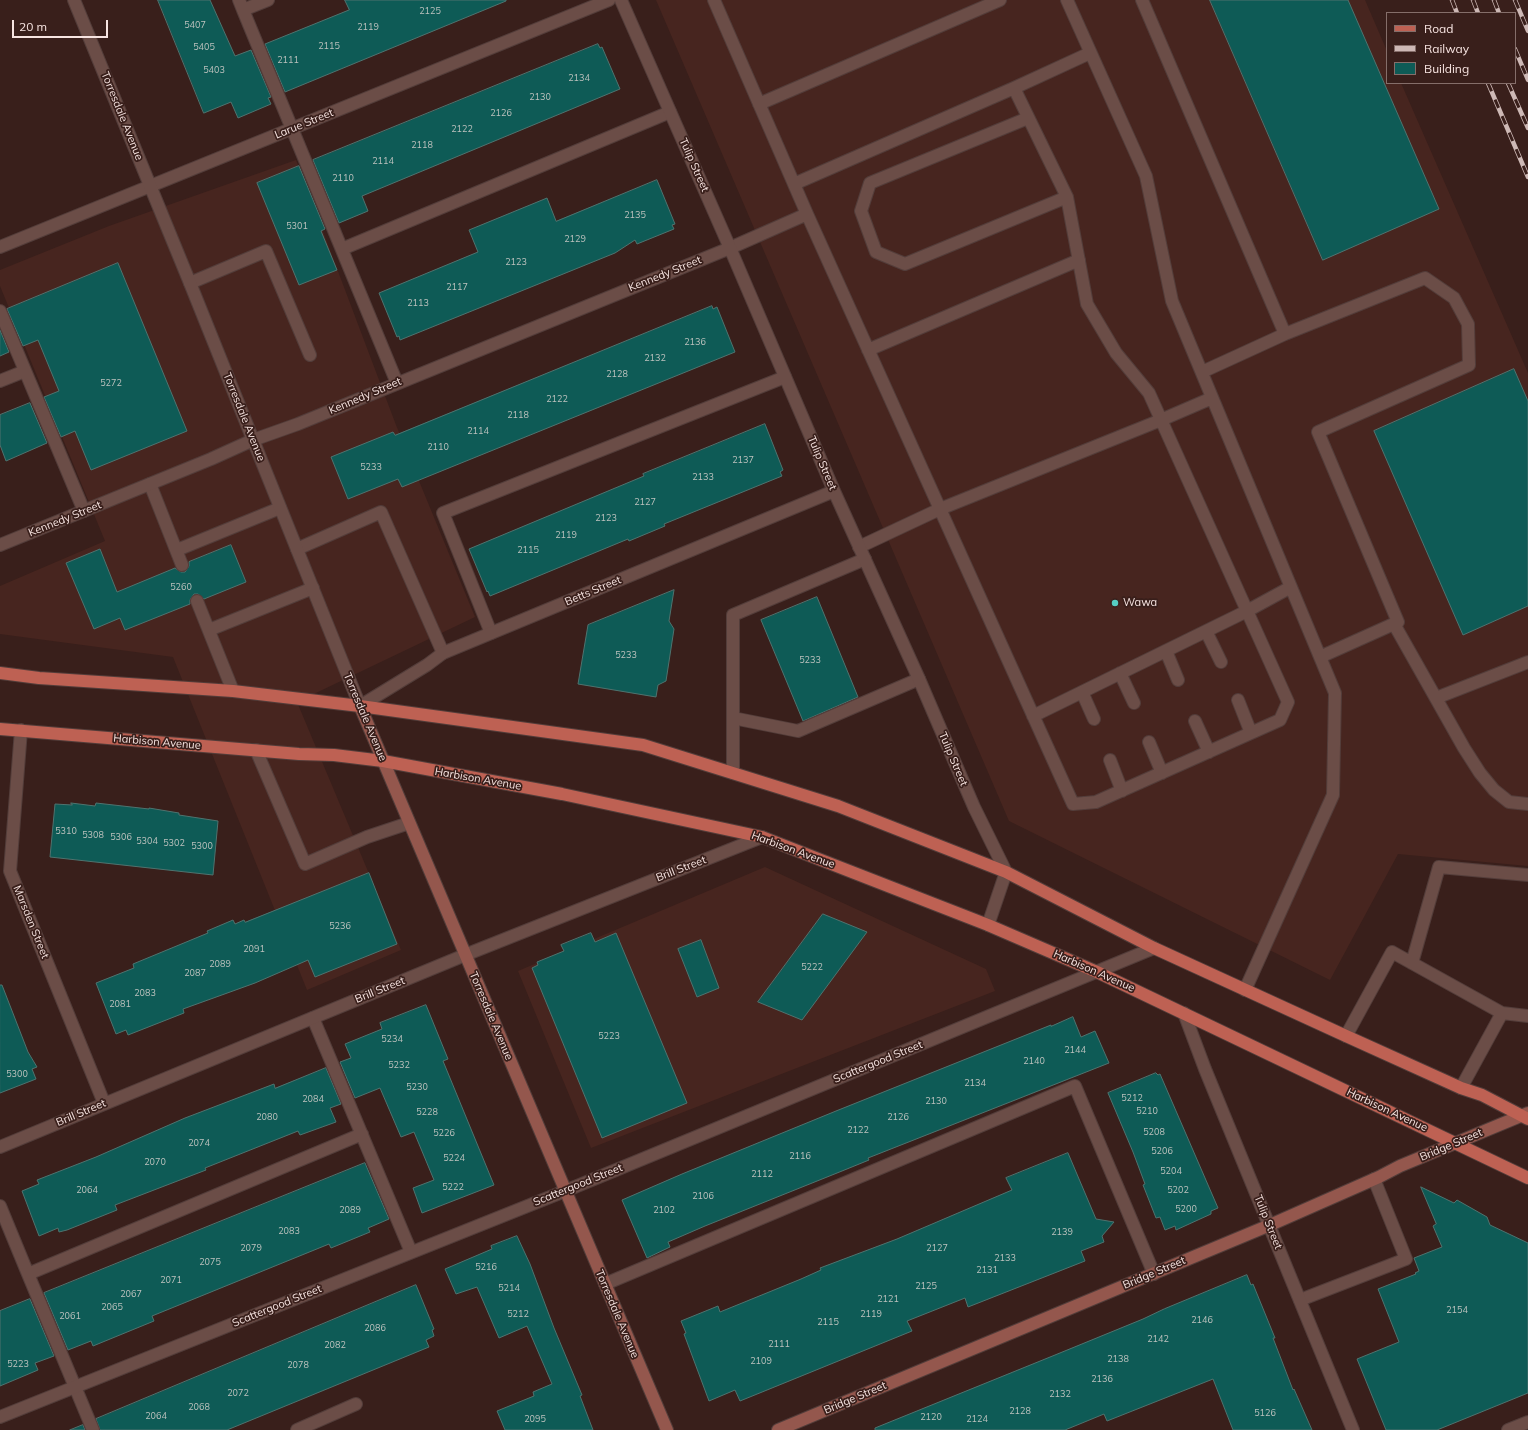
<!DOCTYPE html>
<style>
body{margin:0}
#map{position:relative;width:1528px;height:1430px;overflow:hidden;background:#391f1b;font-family:Mulish,sans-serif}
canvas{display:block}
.legend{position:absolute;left:1386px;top:12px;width:130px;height:72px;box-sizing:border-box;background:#391f1b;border:1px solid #856e6a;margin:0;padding:5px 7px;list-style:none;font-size:12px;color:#f7e4e1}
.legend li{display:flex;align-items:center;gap:8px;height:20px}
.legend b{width:20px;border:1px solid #856e6a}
.scale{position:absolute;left:12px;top:20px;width:96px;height:18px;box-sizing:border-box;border:2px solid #f7e4e1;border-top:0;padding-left:5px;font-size:12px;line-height:14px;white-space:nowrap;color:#f7e4e1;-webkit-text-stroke:3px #391f1b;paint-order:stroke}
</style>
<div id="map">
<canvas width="1528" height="1430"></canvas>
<ul class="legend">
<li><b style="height:5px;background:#be6153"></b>Road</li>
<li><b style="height:5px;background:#cdb8b5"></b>Railway</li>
<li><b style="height:11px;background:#0e5b56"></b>Building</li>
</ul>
<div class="scale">20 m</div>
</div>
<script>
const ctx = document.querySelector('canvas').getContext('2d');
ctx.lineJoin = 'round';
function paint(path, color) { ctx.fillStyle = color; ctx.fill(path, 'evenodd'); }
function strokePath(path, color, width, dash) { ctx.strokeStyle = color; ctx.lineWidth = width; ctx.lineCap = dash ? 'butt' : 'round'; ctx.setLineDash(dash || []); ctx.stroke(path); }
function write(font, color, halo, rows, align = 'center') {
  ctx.font = font + ' Mulish,sans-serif'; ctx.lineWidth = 3.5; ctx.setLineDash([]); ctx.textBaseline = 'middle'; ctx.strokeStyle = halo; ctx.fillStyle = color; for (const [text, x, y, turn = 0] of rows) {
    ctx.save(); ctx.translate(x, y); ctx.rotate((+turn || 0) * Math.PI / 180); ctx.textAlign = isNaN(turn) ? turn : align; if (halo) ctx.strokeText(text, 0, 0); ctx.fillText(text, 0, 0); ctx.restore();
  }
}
const built = new Path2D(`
 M656,0h709l22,51v32h14l127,290v493l-130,-12 -68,126 -321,-159z
 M296,160l100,265 79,192 -178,85 104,248 -94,40 -134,-333 -173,-23v-48l105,-45 -105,-255v-16l109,-44z
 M765,867l221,102 9,22 -404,157 -73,-177z`);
const building = new Path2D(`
 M158,0h52l25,56 16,-6 20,47 -3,1 3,6 -33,14 -7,-16 -27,11z
 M345,0h161v1l-221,91 -20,-48 84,-34z
 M1210,0h138l91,209 -116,51z
 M598,44l2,4 2,-1 18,42 -258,107 6,15 -29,12 -26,-63z
 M299,166l26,63 -4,2 16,39 -38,15 -42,-102z
 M657,180l18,44 -3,1 2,4 -37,15 -2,-4 -20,13 -79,32 -136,55 -1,-4 -2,1 -18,-44 99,-41 -9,-22 78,-32 9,23z
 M118,263l69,168 -96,39 -16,-39 -14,6 -17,-40 15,-6 -21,-51 -15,6 -16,-37z
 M712,306l1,3 4,-2 18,45 -333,135 -4,-8 -50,20 -17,-42 62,-25 2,3z
 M0,330l9,22 -9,4z
 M1514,369l14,32v205l-65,29 -89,-204z
 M30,403l17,40 -41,18 -6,-16v-30z
 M765,424l18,46 -3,2 2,4 -118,48 1,2 -36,15 -1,-2 -138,57 -2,-5 -1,1 -18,-43 175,-73 -1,-2z
 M231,545l15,37 -42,17 -6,-5h-4l-4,6v4l-65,26 -5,-12 -26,11 -28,-66 34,-14 17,43 58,-24 6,4h4l4,-6v-4z
 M674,590l-5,31 5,8 -8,52 -8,4 -2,12 -78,-13 10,-59z
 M817,597l41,100 -55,24 -42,-101z
 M71,803l24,3 1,-3 53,6v-1l30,5v2l39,6 -5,54 -163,-18 5,-53 17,1z
 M369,873l28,71 -82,33 -7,-17 -53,23 -72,26 1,4 -56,22 -2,-5 -10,4 -20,-51 38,-15 -1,-4 75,-31 -1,-2 26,-11 2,4 9,-4 1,2z
 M823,914l44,18 -65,88 -44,-18z
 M591,933l4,9 21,-9 71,170 -85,35 -70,-170 6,-3 -1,-3 27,-11 -3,-6z
 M701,940l18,48 -22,9 -19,-48z
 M0,985h2l26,67 9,15 -5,2 4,10 -36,14z
 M426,1005l22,54 -5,2 51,124 -72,28 -9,-25 21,-8 -20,-48 -13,5 -21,-49 -25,10 -15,-36 11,-4 -6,-14 37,-15 -2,-6z
 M1073,1017l8,20 14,-6 14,32 -241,95 1,2 -27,11 -137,55 -37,16 2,5 -23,11 -25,-58 60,-26 154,-63 215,-86v1z
 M326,1068l15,36 -11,4 6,14 -36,13 -2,-4 -93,37 1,2 -91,35 2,5 -50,20 -8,2 -1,-4 -19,8 -17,-45 17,-7 -2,-4 59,-23 89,-39 89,-34 1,4z
 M1156,1073l2,2 2,-1 58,134 -7,3v3l-35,16 -1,-4 -10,4 -5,-13 -4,1 -13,-33 2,-1 -12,-32 -25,-59z
 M1068,1153l28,66 18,3 -12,14 2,6 -23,9 4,10 -117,46 -3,-9 -58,23 5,10 -172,70 -5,-11 -26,11 -25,-67 2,-1 -5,-12 37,-15 2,6 81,-33 20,-9 -1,-2 77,-29 115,-49 -6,-12z
 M365,1163l24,56 -21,9 2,4 -39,16 -2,-4 -177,72 2,5 -61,25 -2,-5 -23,9 -24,-57z
 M1421,1187l33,16 3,-3 30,17 3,8 38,18v150l-91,37h-51l-29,-71 42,-17 -21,-53 38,-15 -1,-1 4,-2 -5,-13 28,-11 -9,-21 3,-2z
 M517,1236l13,28 24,64 28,67 -2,1 13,34h-88l-8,-19 37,-15 -1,-4 19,-8 -25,-58 -28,12 -22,-51 -21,7 -11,-25 47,-20 -1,-3z
 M1247,1275l4,10 2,-1 22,54h-2l20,52 1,-1 18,41h-79l-20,-51 -106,42 -3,-7 -39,16h-190v-2l180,-73 88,-36 21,-10z
 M416,1285l18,44 -2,1 2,6 -8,4 3,7 -202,83h-127l-4,-11z
 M30,1299l24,57 -19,7 3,7 -38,16v-75z
 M83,1425l2,5h-15z`);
const service = new Path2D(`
 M239,0l4,10 25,-10
 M714,0l93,214 266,590 23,-2 184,-82 8,-18 -139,-309 -33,-40 -29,-49 -20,-107 -53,-109
 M1067,0l79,176 26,125 163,392 -2,102 -88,195
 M1142,0l143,334 140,-56 29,20 14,26 1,41 -151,67 80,190 -78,35
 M243,10l154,373
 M759,104l241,-104
 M1028,118l-158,65 -9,28 15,41 29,12 162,-67
 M794,184l220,-96 76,-35
 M730,248l77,-34
 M342,249l328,-137
 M190,283l76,-32 44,104
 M0,311l84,200
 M868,350l211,-90
 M1202,372l83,-38
 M0,381l25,-10
 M150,484l32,81
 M859,547l81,-38 221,-89 51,-22
 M297,549l84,-37 62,141
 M177,550l103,-42
 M197,601l36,90
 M1394,624l70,124 16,25 14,17 15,12 19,2
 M209,630l104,-42
 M1206,631l15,31
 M491,633l-48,-120 342,-136
 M1166,651l12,29
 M1120,673l14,30
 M1082,692l12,27
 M1436,698l92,-36
 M1238,700l13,33
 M1033,716l214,-105 44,-24
 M733,718l65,13 121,-52
 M1195,721l14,31
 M1149,742l13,31
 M256,750l49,114 62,-27 42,-14
 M1110,760l12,31
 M733,773v-158l132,-56
 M1412,963l27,-96 89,8
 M1502,1013l26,3
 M313,1018l98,234
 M1346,1036l46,-84 110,61 -41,75
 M0,1206l28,68 334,-140
 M28,1274l65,156
 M605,1284l470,-198 79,188
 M1300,1300l106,-41 -32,-80
 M297,1430l59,-26`);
const minor = new Path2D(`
 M621,0l109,248 104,243 85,188 55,128 32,65 -18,53
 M0,247l609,-247
 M0,545l211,-86 42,-19 45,-16 432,-176
 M360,706l67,-41 16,-12 391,-162
 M21,730l-11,141 94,232
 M1184,1013l21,56 148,361
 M0,1147l465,-192 297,-118
 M0,1417l565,-226 589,-243
 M1508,1430l20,-8`);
const tertiary = new Path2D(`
 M74,0l116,283 170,423`);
const secondary = new Path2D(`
 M360,706l307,724
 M778,1430l492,-205 109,-48 21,-11 128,-53`);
const primary = new Path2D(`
 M0,673l39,5 194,13 127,15 283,39 195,61 168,66 148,76 192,88 115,52 21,7 46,24
 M0,729l299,25 35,1 49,6 179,33 200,43 226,88 109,47 431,206`);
const rail = new Path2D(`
 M1452,0l5,13
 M1473,0l5,13
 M1494,0l5,13
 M1515,0l13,31
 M1515,49l13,31
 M1488,83l40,94
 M1508,83l20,45`);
const markers = [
 [1115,603,4,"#56cec3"]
];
const numberNames = [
 ["2125",430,11],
 ["5407",195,25],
 ["2119",368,27],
 ["2115",329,46],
 ["5405",204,47],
 ["2111",288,60],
 ["5403",214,70],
 ["2134",579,78],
 ["2130",540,97],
 ["2126",501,113],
 ["2122",462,129],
 ["2118",422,145],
 ["2114",383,161],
 ["2110",343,178],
 ["2135",635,215],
 ["5301",297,226],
 ["2129",575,239],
 ["2123",516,262],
 ["2117",457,287],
 ["2113",418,303],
 ["2136",695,342],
 ["2132",655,358],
 ["2128",617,374],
 ["5272",111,383],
 ["2122",557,399],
 ["2118",518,415],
 ["2114",478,431],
 ["2110",438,447],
 ["2137",743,460],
 ["5233",371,467],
 ["2133",703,477],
 ["2127",645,502],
 ["2123",606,518],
 ["2119",566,535],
 ["2115",528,550],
 ["5260",181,587],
 ["5233",626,655],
 ["5233",810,660],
 ["5310",66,831],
 ["5308",93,835],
 ["5306",121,837],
 ["5304",147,841],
 ["5302",174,843],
 ["5300",202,846],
 ["5236",340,926],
 ["2091",254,949],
 ["2089",220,964],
 ["5222",812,967],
 ["2087",195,973],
 ["2083",145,993],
 ["2081",120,1004],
 ["5223",609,1036],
 ["5234",392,1039],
 ["2144",1075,1050],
 ["2140",1034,1061],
 ["5232",399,1065],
 ["5300",17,1074],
 ["2134",975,1083],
 ["5230",417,1087],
 ["5212",1132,1098],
 ["2084",313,1099],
 ["2130",936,1101],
 ["5210",1147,1111],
 ["5228",427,1112],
 ["2080",267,1117],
 ["2126",898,1117],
 ["2122",858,1130],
 ["5208",1154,1132],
 ["5226",444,1133],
 ["2074",199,1143],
 ["5206",1162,1151],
 ["2116",800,1156],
 ["5224",454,1158],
 ["2070",155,1162],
 ["5204",1171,1171],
 ["2112",762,1174],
 ["5222",453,1187],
 ["2064",87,1190],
 ["5202",1178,1190],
 ["2106",703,1196],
 ["5200",1186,1209],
 ["2089",350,1210],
 ["2102",664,1210],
 ["2083",289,1231],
 ["2139",1062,1232],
 ["2079",251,1248],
 ["2127",937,1248],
 ["2133",1005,1258],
 ["2075",210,1262],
 ["5216",486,1267],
 ["2131",987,1270],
 ["2071",171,1280],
 ["2125",926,1286],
 ["5214",509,1288],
 ["2067",131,1294],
 ["2121",888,1299],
 ["2065",112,1307],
 ["2154",1457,1310],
 ["5212",518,1314],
 ["2119",871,1314],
 ["2061",70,1316],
 ["2146",1202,1320],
 ["2115",828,1322],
 ["2086",375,1328],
 ["2142",1158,1339],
 ["2111",779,1344],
 ["2082",335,1345],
 ["2138",1118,1359],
 ["2109",761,1361],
 ["5223",18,1364],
 ["2078",298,1365],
 ["2136",1102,1379],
 ["2072",238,1393],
 ["2132",1060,1394],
 ["2068",199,1407],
 ["2128",1020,1411],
 ["5126",1265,1413],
 ["2064",156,1416],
 ["2120",931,1417],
 ["2095",535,1419],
 ["2124",977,1419]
];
const streetNames = [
 ["Torresdale Avenue",122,116,68],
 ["Larue Street",304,124,-22],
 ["Tulip Street",694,165,66],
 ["Kennedy Street",665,274,-22],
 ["Kennedy Street",365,396,-23],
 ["Torresdale Avenue",244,417,68],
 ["Tulip Street",822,463,67],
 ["Kennedy Street",65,519,-22],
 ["Betts Street",593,591,-23],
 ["Torresdale Avenue",365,717,67],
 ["Harbison Avenue",157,742,5],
 ["Tulip Street",953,759,67],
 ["Harbison Avenue",478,779,10],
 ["Harbison Avenue",793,850,20],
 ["Brill Street",681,869,-21],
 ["Marsden Street",31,922,68],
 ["Harbison Avenue",1094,971,24],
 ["Brill Street",380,990,-22],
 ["Torresdale Avenue",491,1016,67],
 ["Scattergood Street",878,1062,-22],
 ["Harbison Avenue",1387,1110,25],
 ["Brill Street",81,1113,-23],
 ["Bridge Street",1451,1145,-23],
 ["Scattergood Street",578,1185,-22],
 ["Tulip Street",1268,1222,68],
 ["Bridge Street",1154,1273,-23],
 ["Scattergood Street",277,1306,-22],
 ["Torresdale Avenue",617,1314,67],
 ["Bridge Street",855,1398,-23]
];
const poiNames = [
 ["Wawa",1123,603]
];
paint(built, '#47251f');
paint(building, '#0e5b56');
strokePath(building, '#4f736f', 1);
strokePath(service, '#533d3a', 14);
strokePath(minor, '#533d3a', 14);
strokePath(tertiary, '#533d3a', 14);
strokePath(secondary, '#533d3a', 14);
strokePath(primary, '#533d3a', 14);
strokePath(service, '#6b4d47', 12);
strokePath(minor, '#6b4d47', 12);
strokePath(tertiary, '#6b4d47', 12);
strokePath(secondary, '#94574d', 12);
strokePath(primary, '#be6153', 12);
strokePath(rail, '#cdb8b5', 4.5);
strokePath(rail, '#391f1b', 3, [9]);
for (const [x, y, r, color] of markers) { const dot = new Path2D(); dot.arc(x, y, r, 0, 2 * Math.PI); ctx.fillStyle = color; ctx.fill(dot); strokePath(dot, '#391f1b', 1.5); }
write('9px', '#bdc2be', null, numberNames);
write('11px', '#f7e4e1', '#391f1b', streetNames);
write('11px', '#f7e4e1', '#391f1b', poiNames, 'left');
</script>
